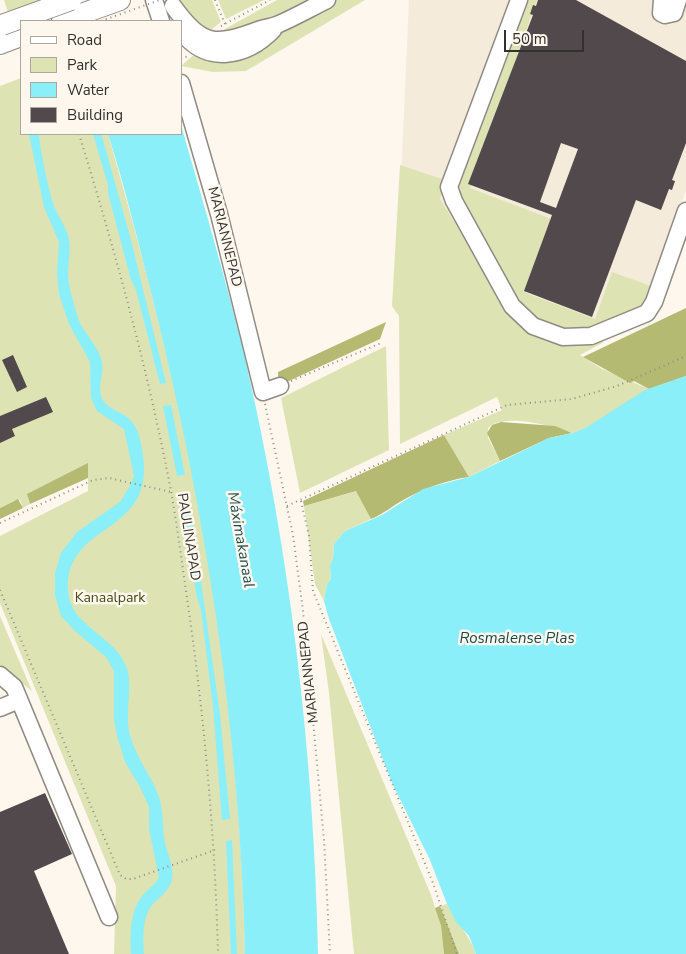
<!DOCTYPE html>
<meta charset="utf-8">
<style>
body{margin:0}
#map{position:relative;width:686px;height:954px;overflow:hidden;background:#fdf7ee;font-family:"Nunito Sans",sans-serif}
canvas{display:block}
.legend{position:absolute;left:20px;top:20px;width:162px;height:115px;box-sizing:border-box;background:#fdf7ee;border:1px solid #aca8a1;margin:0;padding:6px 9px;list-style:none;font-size:15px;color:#33312d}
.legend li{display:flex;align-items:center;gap:10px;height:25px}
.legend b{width:25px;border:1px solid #aca8a1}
.scale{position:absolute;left:504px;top:30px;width:80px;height:22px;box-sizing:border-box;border:2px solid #33312d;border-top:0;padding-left:6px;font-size:15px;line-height:18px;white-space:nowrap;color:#33312d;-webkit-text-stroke:4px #fdf7ee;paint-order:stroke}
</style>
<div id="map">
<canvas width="686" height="954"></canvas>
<ul class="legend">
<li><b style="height:6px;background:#fff"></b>Road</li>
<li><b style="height:14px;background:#dee3b4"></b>Park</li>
<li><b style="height:14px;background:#8aeff8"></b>Water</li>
<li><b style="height:14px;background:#52494d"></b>Building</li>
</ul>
<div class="scale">50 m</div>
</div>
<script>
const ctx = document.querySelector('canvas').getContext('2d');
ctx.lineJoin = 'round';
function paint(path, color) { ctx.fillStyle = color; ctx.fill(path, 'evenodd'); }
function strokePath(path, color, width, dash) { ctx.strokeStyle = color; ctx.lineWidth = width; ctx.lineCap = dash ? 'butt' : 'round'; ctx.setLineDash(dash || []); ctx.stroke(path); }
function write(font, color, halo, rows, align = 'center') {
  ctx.font = font + ' "Nunito Sans",sans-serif'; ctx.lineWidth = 5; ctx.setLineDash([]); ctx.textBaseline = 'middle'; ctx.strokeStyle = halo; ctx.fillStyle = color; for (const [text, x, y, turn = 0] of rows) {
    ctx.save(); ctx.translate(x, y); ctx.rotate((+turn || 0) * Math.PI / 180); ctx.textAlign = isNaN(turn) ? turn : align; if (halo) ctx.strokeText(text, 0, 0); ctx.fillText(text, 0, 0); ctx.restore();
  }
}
const built = new Path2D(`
 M409,0h277v191l-44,121 -37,15 -136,-53 -74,38z`);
const green = new Path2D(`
 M4,0h60l7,21h-50v31z
 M178,0h34l9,22 -14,11 -18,-13z
 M218,0h46l-38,19z
 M277,0h39l-57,27 -45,8z
 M336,0h29l-119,71 -33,1 -32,-6 16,-14 95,-29z
 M525,0h12l-67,188 84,32 -28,73 69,26 17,-47 39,14 -9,21 -17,14 -57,12 -44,-18 -70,-125z
 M21,78v56h87c34,119 66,240 89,362 28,150 45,305 48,458h-131l2,-68 -116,-283v-67l88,-45v-27l-60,34 2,6 -7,4 -3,-8 -7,1 -13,7v-422z
 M400,165l45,15 -5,19 76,123c27,22 56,22 88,20l-24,13 22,14 47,20 -61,38 -15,6c-19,-6 -68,-21 -85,-5v10l12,23 -31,16 -25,-42 58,-25 -5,-13 -97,47 -1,-128 -7,-10z
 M386,346l3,104 -89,43 -19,-95z
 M357,491l14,28 -26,12 -11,13 -1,15 -3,7 1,13 -4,5 -3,17 -9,-17 -11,-78z
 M0,616l32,75 -32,-25z
 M321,634l110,261 10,31 3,28h-90l-25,-261z
 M447,904c9,17 22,31 29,50h-17l-19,-48z`);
const forest = new Path2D(`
 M686,308v68l-37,13 -15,-8 -4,2 -47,-26z
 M386,322l-6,17 -102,47v-14z
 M501,422l54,4 17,7 -23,5 -49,23 -13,-28 5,-8z
 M444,435l25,42c-22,3 -44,11 -64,22 -12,6 -21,15 -34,20l-15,-28 -52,15 -1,-5z
 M88,463v15l-58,26 -3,-10z
 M18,499l5,9 -23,11v-11z
 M440,906l19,48h-15l-3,-28 -6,-18z`);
const water = new Path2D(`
 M181,125c22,77 45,155 64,233 45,195 69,396 73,596h-73c-5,-222 -39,-443 -93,-658 -14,-54 -27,-109 -44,-162h73z
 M29,134h10c0,11 11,62 15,72 5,12 13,22 15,34 2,10 -1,22 -1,32 0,16 6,31 10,46 5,15 21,28 24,44 2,13 -5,24 0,37 5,9 14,11 22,16 14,8 17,26 19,40 12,82 -79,66 -75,136 2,35 46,44 58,75 8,20 -2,47 4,69 6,23 21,40 29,62 5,14 3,32 6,46 3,12 9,24 7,36 -2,12 -13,18 -20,26 -10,13 -9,33 -8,49h-13c-1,-18 -1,-40 9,-55 5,-8 14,-13 19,-21l-10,-49v-22l-9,-20 -15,-25 -8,-26 -3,-16v-49l-8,-14 -31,-26 -14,-15 -6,-21v-22l6,-20 16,-21 43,-30 10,-16 4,-10 -10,-47 -27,-18 -6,-13 -1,-36 -21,-38 -10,-30 -2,-21 2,-31 -15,-35z
 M93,134h8l2,6 28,100 35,143 -6,1 -24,-94 -5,-10 -23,-87v-8z
 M686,376v578h-210l-7,-18 -13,-14 -9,-18 -17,-44 -38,-77 -63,-164 -5,-18 3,-17 4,-5 -1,-13 3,-7 1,-15 11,-13 37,-16 41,-26 46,-12 80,-39 24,-5 14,-6 58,-37z
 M171,405l14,70 -8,1 -14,-70z
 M189,498l31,216 10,105 -8,1 -9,-113 -12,-97 -4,-12 -16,-99z
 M232,840l5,114h-6l-5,-113z`);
const pier = new Path2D(`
 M61,0h75l3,10 -31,11h-40z`);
const building = new Path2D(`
 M538,0h38l110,61v82l-14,37 3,1 -3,9 -3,-1 -8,21 -25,-10 -44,117 -68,-26 28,-76 -84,-31 65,-169 -3,-1 3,-9 3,1zM561,143l17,6 -22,59 -16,-6z
 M13,355l14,32 -10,5 -15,-32z
 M46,397l7,15 -41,17 3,7 -15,7v-27z
 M45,793l27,61 -38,17 35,83h-69v-142z`);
const path = new Path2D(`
 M215,0l10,24
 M221,26l49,-26
 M181,59l7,-3
 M79,134c36,117 69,236 92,357 7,40 12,80 18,121 16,113 26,227 29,342
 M291,381l90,-38
 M265,404l28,131 10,76 21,229 6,114
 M301,501l8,35 4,55 120,292 24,71
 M287,506l220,-101 65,-6 45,-13 69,-30
 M0,523l93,-43 16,-2 62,14
 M0,590l120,285 6,4h7l82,-29`);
const minor = new Path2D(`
 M154,0l7,21
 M519,0l-70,187 5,14 58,105 21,20 30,11 28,-1 56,-23 7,-11 32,-91
 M662,0l-1,13 4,2 9,-2 4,-13
 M173,6c30,41 42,40 88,23 6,-2 12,-2 18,-5 16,-7 32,-16 48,-24
 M181,31c25,35 66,26 92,-1
 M181,83l38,131 44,178 17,-6
 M0,675l14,12 95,230
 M0,708l19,-8`);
const major = new Path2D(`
 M62,21l58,-21
 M0,44l21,-8`);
const pathBridge = new Path2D(`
 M101,21l59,-21`);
const majorBridge = new Path2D(`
 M2,25l69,-25`);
const streetNames = [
 ["MARIANNEPAD",224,237,76],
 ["PAULINAPAD",188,537,81],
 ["MARIANNEPAD",309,672,-96]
];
const parkNames = [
 ["Kanaalpark",110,599]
];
const waterNames = [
 ["Máximakanaal",240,540,80],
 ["Rosmalense Plas",517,639]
];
paint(built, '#f5ebdb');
paint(green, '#dee3b4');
paint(forest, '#b4ba72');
paint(water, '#8aeff8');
paint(pier, '#fdf7ee');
paint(building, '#52494d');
strokePath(minor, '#908b83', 19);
strokePath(major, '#908b83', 22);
strokePath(path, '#908c86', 2, [1, 4]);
strokePath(minor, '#fff', 16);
strokePath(major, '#fff', 20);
strokePath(majorBridge, '#908b83', 22, []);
strokePath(pathBridge, '#908c86', 2, [1, 4]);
strokePath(majorBridge, '#fff', 20);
write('14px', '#33312d', '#fdf7ee', streetNames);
write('14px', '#484c15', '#fdf7ee', parkNames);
write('italic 15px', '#1a484c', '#fdf7ee', waterNames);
</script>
